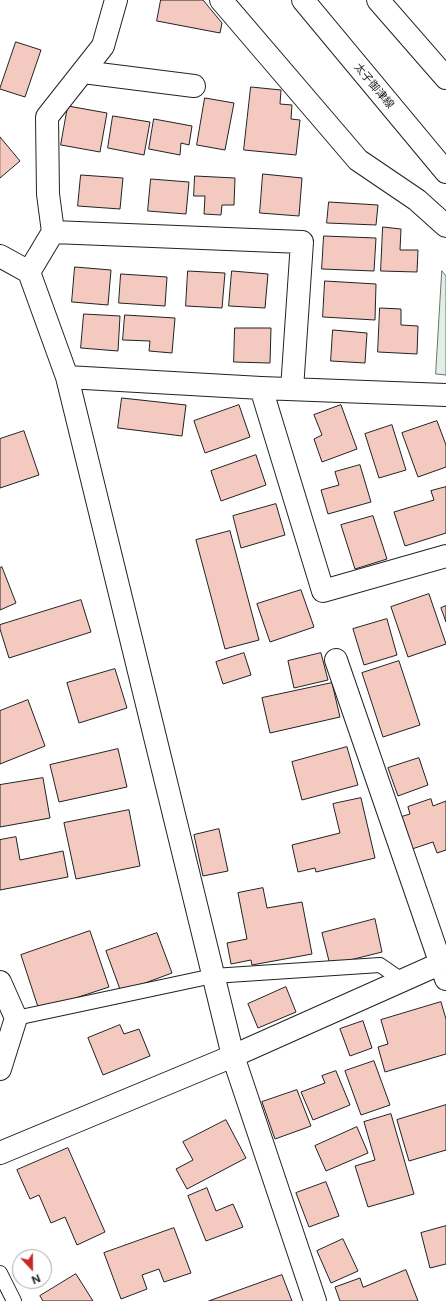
<!DOCTYPE html>
<meta charset="utf-8">
<style>
body{margin:0}
#map{position:relative;width:446px;height:1301px;overflow:hidden;background:#fff;font-family:"Public Sans",sans-serif}
canvas{display:block}
.north{position:absolute;left:12px;top:1249px;width:40px;height:40px;box-sizing:border-box;background:#fff;border:1px solid #a7a7a7;border-radius:50%;rotate:158deg;font-size:11px;font-weight:700;line-height:16px;text-align:center;color:#222}
.north::after{content:'';display:block;margin:auto;width:14px;height:18px;background:#c62828;clip-path:polygon(50% 0,100% 100%,50% 72%,0 100%)}
</style>
<div id="map">
<canvas width="446" height="1301"></canvas>
<div class="north">N</div>
</div>
<script>
const ctx = document.querySelector('canvas').getContext('2d');
ctx.lineJoin = 'round';
function paint(path, color) { ctx.fillStyle = color; ctx.fill(path, 'evenodd'); }
function strokePath(path, color, width, dash) { ctx.strokeStyle = color; ctx.lineWidth = width; ctx.lineCap = dash ? 'butt' : 'round'; ctx.setLineDash(dash || []); ctx.stroke(path); }
function write(font, color, halo, rows, align = 'center') {
  ctx.font = font + ' "Public Sans","Noto Sans JP",sans-serif'; ctx.lineWidth = 3; ctx.setLineDash([]); ctx.textBaseline = 'middle'; ctx.strokeStyle = halo; ctx.fillStyle = color; for (const [text, x, y, turn = 0] of rows) {
    ctx.save(); ctx.translate(x, y); ctx.rotate((+turn || 0) * Math.PI / 180); ctx.textAlign = isNaN(turn) ? turn : align; if (halo) ctx.strokeText(text, 0, 0); ctx.fillText(text, 0, 0); ctx.restore();
  }
}
const green = new Path2D(`
 M442,271l4,5v99l-10,-1z`);
const building = new Path2D(`
 M161,0h42l19,23 -2,10 -63,-12z
 M16,42l25,8 -16,47 -25,-8z
 M251,87l30,3 -1,14 12,1 -1,14 9,1 -4,35 -52,-5z
 M205,98l29,5 -9,47 -28,-5z
 M68,106l39,7 -7,39 -39,-7z
 M113,116l37,6 -6,33 -36,-7z
 M154,119l38,7 -3,19 -8,-2 -1,12 -31,-6z
 M0,137l20,24 -20,17z
 M263,174l39,4 -3,38 -39,-3z
 M81,175l42,3 -3,31 -42,-3z
 M195,176l40,2 -1,27h-12l-1,10 -17,-1 1,-18h-11z
 M151,179l38,3 -3,32 -38,-3z
 M329,202l49,3 -2,20 -49,-2z
 M383,227l18,2 -1,21h18l-1,22 -36,-1z
 M324,236l52,2 -2,33 -52,-2z
 M75,267l36,3 -3,35 -36,-3z
 M188,271l37,2 -3,35 -36,-2z
 M232,271l36,3 -3,34 -36,-2z
 M121,274l46,3 -2,29 -46,-3z
 M325,281l51,3 -1,36 -52,-3z
 M380,308l21,1v16l17,1 -1,28 -39,-2z
 M84,314l36,2 -2,35 -37,-3z
 M125,315l50,3 -3,35 -23,-2 1,-10 -27,-1z
 M235,328h36l-1,35 -36,-1z
 M333,330l34,3 -2,30 -34,-2z
 M122,398l64,7 -4,31 -64,-8z
 M239,405l11,32 -45,16 -11,-32z
 M341,405l16,44 -35,13 -8,-23 8,-4 -8,-20z
 M437,421l9,24v22l-28,10 -16,-44z
 M392,425l14,45 -27,8 -14,-44z
 M24,431l15,44 -39,13v-49z
 M256,455l10,30 -45,16 -10,-30z
 M360,465l11,37 -43,12 -7,-24 18,-5 -4,-13z
 M446,487v46l-41,13 -11,-34 40,-12 -3,-9z
 M276,504l9,31 -44,13 -8,-32z
 M373,516l14,43 -32,10 -14,-44z
 M230,531l29,109 -34,9 -29,-109z
 M2,567l14,36 -16,7v-42z
 M301,590l13,37 -44,15 -13,-38z
 M429,594l17,50 -38,13 -17,-50z
 M81,600l10,32 -82,26 -9,-29v-4z
 M446,606v16l-5,-14z
 M387,619l10,36 -33,10 -11,-36z
 M244,653l7,22 -28,9 -7,-22z
 M321,653l7,27 -34,8 -6,-27z
 M399,661l21,64 -37,12 -21,-64z
 M115,669l12,39 -48,15 -12,-40z
 M332,683l8,34 -70,16 -8,-35z
 M28,700l17,46 -45,18v-53z
 M347,747l11,38 -56,15 -10,-38z
 M118,749l9,38 -68,15 -9,-37z
 M419,758l9,27 -30,11 -10,-28z
 M43,778l7,40 -50,9v-42z
 M361,798l14,60 -59,14 -1,-4 -17,4 -6,-27 48,-12 -7,-29z
 M431,799l2,7 13,-5v49l-9,3 -4,-11 -21,7 -12,-32 10,-3 -2,-7z
 M129,810l11,56 -64,13 -12,-56z
 M219,829l9,42 -25,5 -9,-41z
 M16,837l4,23 43,-9 5,26 -68,13v-50z
 M263,888l4,20 35,-6 10,52 -60,11 -1,-5 -20,4 -4,-21 20,-4 -9,-46z
 M375,919l7,33 -52,13 -8,-32z
 M90,931l19,56 -70,23 -18,-55z
 M157,933l15,40 -51,19 -15,-41z
 M286,987l10,25 -38,16 -10,-24z
 M441,1002l5,17v35l-61,18 -7,-25 10,-3 -7,-24z
 M363,1021l9,27 -22,8 -10,-27z
 M120,1025l4,9 15,-5 11,27 -47,19 -15,-37z
 M374,1061l16,44 -29,10 -16,-44z
 M336,1071l14,34 -37,15 -12,-28 24,-9 -3,-7z
 M297,1090l14,36 -36,13 -13,-37z
 M446,1105v45l-37,11 -12,-41z
 M391,1114l23,80 -46,13 -13,-41 20,-6 -11,-38z
 M226,1120l20,38 -59,31 -11,-20 17,-9 -10,-18z
 M357,1127l11,26 -42,18 -11,-25z
 M68,1148l37,84 -28,13 -12,-28 -14,6 -12,-28 -9,4 -13,-29z
 M326,1182l13,34 -30,11 -13,-34z
 M207,1188l9,23 17,-7 10,23 -37,14 -18,-45z
 M446,1226v38l-16,4 -9,-35z
 M174,1228l17,45 -27,9 -5,-13 -17,6 5,14 -26,10 -17,-46z
 M343,1239l15,32 -27,12 -14,-32z
 M406,1270l12,31h-78l-5,-14 25,-9 3,9z
 M76,1274l17,27h-50l-3,-5z
 M282,1275l10,26h-83z`);
const lane = new Path2D(`
 M16,1018l197,-42 167,-11 23,16
 M0,1273l14,28`);
const street = new Path2D(`
 M221,0l137,160 59,40 29,26
 M378,0l68,78
 M83,72l111,14
 M53,232l249,10 -10,147
 M0,256l29,16 38,105 166,679 82,245
 M29,272l24,-40 -5,-38 -1,-77 56,-71 13,-46
 M67,377l194,11 185,7
 M261,388l62,203 123,-35
 M336,660l110,319
 M0,982l16,36 -16,51
 M0,1153l233,-97 213,-95`);
const primary = new Path2D(`
 M303,0l143,172`);
const streetNames = [
 ["太子御津線",374,86,50]
];
paint(green, '#e0efe3');
strokePath(green, '#6f6f6f', 1);
paint(building, '#f3c9c0');
strokePath(building, '#222', 1);
strokePath(lane, '#222', 16);
strokePath(street, '#222', 24);
strokePath(primary, '#222', 24);
strokePath(lane, '#fff', 14);
strokePath(street, '#fff', 22);
strokePath(primary, '#fff', 22);
write('11px', '#222', '#fff', streetNames);
</script>
